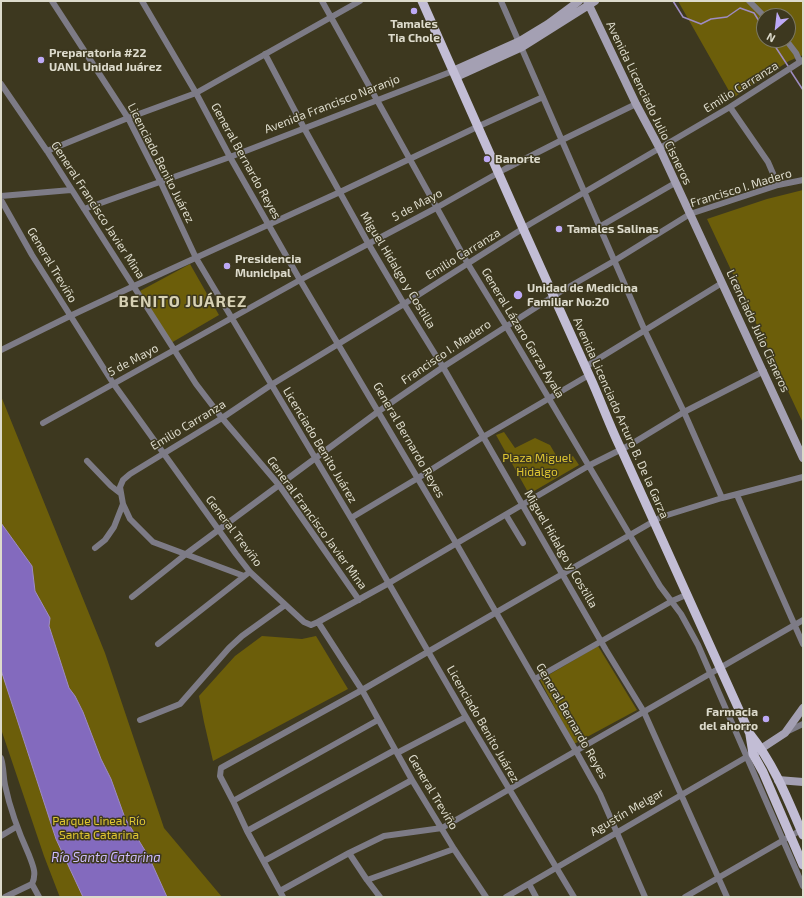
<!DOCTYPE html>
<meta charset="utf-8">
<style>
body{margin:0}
#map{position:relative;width:804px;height:898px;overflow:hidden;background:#3d381f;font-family:"Exo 2",sans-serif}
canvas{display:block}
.frame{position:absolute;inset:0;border:2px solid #dddbcc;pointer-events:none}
.north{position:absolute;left:756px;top:8px;width:40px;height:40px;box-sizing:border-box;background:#3d381f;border:1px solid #7d7964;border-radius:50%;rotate:208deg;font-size:11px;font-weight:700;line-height:16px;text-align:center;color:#dddbcc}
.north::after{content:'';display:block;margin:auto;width:14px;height:18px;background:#bda9f5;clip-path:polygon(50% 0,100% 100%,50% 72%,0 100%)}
</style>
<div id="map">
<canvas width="804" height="898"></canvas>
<div class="frame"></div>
<div class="north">N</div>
</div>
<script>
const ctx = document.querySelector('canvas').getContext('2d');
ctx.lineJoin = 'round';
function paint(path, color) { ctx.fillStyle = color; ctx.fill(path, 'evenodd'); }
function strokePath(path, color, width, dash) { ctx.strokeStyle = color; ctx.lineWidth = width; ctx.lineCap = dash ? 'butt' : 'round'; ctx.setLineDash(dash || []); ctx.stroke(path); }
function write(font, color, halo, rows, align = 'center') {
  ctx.font = font + ' "Exo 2",sans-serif'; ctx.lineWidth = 3; ctx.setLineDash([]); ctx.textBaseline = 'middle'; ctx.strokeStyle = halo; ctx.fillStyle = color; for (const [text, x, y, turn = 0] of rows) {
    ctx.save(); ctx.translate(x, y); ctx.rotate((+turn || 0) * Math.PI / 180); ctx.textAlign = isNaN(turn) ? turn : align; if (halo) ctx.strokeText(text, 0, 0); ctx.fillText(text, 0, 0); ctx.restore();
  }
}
const green = new Path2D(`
 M678,1h125v54l-14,6 -56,37zM764,16h24v24h-24z
 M803,190v233l-96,-204 60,-20z
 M190,264l29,51 -48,28 -31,-52z
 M1,396l104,257 59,175 58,69h-162l-1,-2 -15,-39 -43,-127z
 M504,432l11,16 20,-10 15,7 10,17 13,-6 6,9 -50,29 -33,-59z
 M262,636l40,3 14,-3 32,53 -135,72 -9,-39 -5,-26 36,-40z
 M598,646l39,64 -63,34 -34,-64z`);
const water = new Path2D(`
 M1,523l31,43 3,25 15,27 -1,8 20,62 6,8 8,16 18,47 10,20 14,39 24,39 18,40h-84l-27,-58 -55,-169z`);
const stream = new Path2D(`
 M673,1l10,16 18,7 10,-5 16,-2 13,-9 14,5 10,16
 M771,40l17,26
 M790,70l13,20`);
const street = new Path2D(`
 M52,1l76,117 33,65 35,75 155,260 115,199 108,180
 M142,1l54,92 34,64 70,123 156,263 120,208 24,43 45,103
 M322,1l146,263 38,62 154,260 21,28 17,31 105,241
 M501,1l144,330 39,81 38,86
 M749,1l15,15
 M786,40l10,13 4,9
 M265,54l39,74 64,115 36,61 39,63 163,283 38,62 83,185
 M1,84l46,67 149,233 26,34 57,67 80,115
 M730,107l38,55 10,23
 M47,151l81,-33 68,-25 164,-92
 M1,196l70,-6
 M1,200l31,55 81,128 123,171 14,18 54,50 7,3 7,-3 44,68 50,90 42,69 32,48
 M84,209l146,-52 223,-86
 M599,227l76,-44
 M1,350l69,-34 64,-30 206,-94 137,-65 66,-30
 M585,367l137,-84
 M43,423l257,-143 136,-72 69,-39 57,-29 74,-36
 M87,461l24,25 9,7
 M737,495l66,149
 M123,504l7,15 23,23 91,34
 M506,515l17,28
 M351,518l67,-40 65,-41 106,-62
 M95,548l10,-8 9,-13 9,-23 -3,-17 3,-7 7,-6 92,-56 49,-33 133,-81 126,-80 200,-117 73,-47
 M132,597l54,-43 193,-143 64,-44 117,-75 54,-31 76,-47 88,-29 25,-5
 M318,622l71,-39 201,-118 38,-19 56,-34 80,-41
 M158,644l89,-70
 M535,679l137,-78 14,-6
 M140,720l40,-16 49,-56 13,-12 43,-31
 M786,732l17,-8
 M397,753l69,-36
 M1,758c3,10 2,17 4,27 5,24 14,48 24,70 4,11 8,18 3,29l7,13
 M233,801l145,-81
 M247,831l148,-81
 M1,836l15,-9
 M349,853l18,27 13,17
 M264,861l148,-81
 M367,880l87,-31
 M529,884l7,13
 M280,891l69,-38 35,-17 58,-8 361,-208
 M5,897l27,-13
 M283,897l-36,-66 -14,-30 -13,-25 1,-8 141,-78 299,-173 61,-19 81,-21
 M506,897l244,-142
 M685,897l116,-67`);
const secondary = new Path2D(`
 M587,1l49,103 24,45 143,309
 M453,71l67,-30 28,-17 31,-23
 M456,77l66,-30 73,-46
 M756,752l29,-19 18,-25
 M778,780l25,2`);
const primary = new Path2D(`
 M422,1c56,126 111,251 168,376 11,24 20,50 32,74 42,94 86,188 128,283 24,30 38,66 53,101
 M750,735l3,19 10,18 40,93`);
const markers = [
 [414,11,4,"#bda9f5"],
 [41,60,4,"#bda9f5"],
 [487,159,4,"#bda9f5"],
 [559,229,4,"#bda9f5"],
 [227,266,4,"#bda9f5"],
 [518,295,5,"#bda9f5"],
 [766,719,4,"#bda9f5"]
];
const poiNames = [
 ["Tamales",414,24,"center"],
 ["Tia Chole",414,38,"center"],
 ["Preparatoria #22",49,53],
 ["UANL Unidad Juárez",49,67],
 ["Banorte",495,159],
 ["Tamales Salinas",567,229],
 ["Presidencia",235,259],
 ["Municipal",235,273],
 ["Unidad de Medicina",527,288],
 ["Familiar No:20",527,302],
 ["Farmacia",758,712,"right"],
 ["del ahorro",758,726,"right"]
];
const streetNames = [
 ["Emilio Carranza",741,87,-32],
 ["Avenida Licenciado Julio Cisneros",649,103,64],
 ["Avenida Francisco Naranjo",332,104,-21],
 ["General Bernardo Reyes",246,161,61],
 ["Licenciado Benito Juárez",161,163,63],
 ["Francisco I. Madero",741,188,-17],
 ["5 de Mayo",417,205,-28],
 ["General Francisco Javier Mina",98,210,57],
 ["Emilio Carranza",463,254,-32],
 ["General Treviño",52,265,59],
 ["Miguel Hidalgo y Costilla",398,270,59],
 ["Licenciado Julio Cisneros",758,331,65],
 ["General Lázaro Garza Ayala",523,333,59],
 ["Francisco I. Madero",446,352,-34],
 ["5 de Mayo",133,360,-28],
 ["Avenida Licenciado Arturo B. De la Garza",621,418,66],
 ["Emilio Carranza",188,425,-31],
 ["General Bernardo Reyes",409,440,60],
 ["Licenciado Benito Juárez",320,445,59],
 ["General Francisco Javier Mina",317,523,54],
 ["General Treviño",234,531,53],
 ["Miguel Hidalgo y Costilla",561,549,60],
 ["General Bernardo Reyes",572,721,60],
 ["Licenciado Benito Juárez",483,724,60],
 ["General Treviño",433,792,59],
 ["Agustín Melgar",627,812,-30]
];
const parkNames = [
 ["Plaza Miguel",537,458],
 ["Hidalgo",537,472],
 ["Parque Lineal Río",99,821],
 ["Santa Catarina",99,835]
];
const waterNames = [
 ["Río Santa Catarina",106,858]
];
const districtNames = [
 ["BENITO JUÁREZ",183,302]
];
paint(green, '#6c5e0a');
paint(water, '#836abe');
strokePath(water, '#9e8cc2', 1);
strokePath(stream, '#9e8cc2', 1.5);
strokePath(street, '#7d7b86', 6);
strokePath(secondary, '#a4a0b3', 8);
strokePath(primary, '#c2bdd5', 9);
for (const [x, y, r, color] of markers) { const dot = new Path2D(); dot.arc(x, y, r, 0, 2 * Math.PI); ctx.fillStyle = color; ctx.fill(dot); strokePath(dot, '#3d381f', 1.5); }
write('bold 12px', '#dddbcc', '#3d381f', poiNames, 'left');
write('12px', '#dddbcc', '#3d381f', streetNames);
write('12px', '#dec532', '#3d381f', parkNames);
write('italic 13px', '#ccbbfd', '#3d381f', waterNames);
ctx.letterSpacing = '1px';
write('bold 16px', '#d7d1b4', '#3d381f', districtNames);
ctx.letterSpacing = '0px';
</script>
